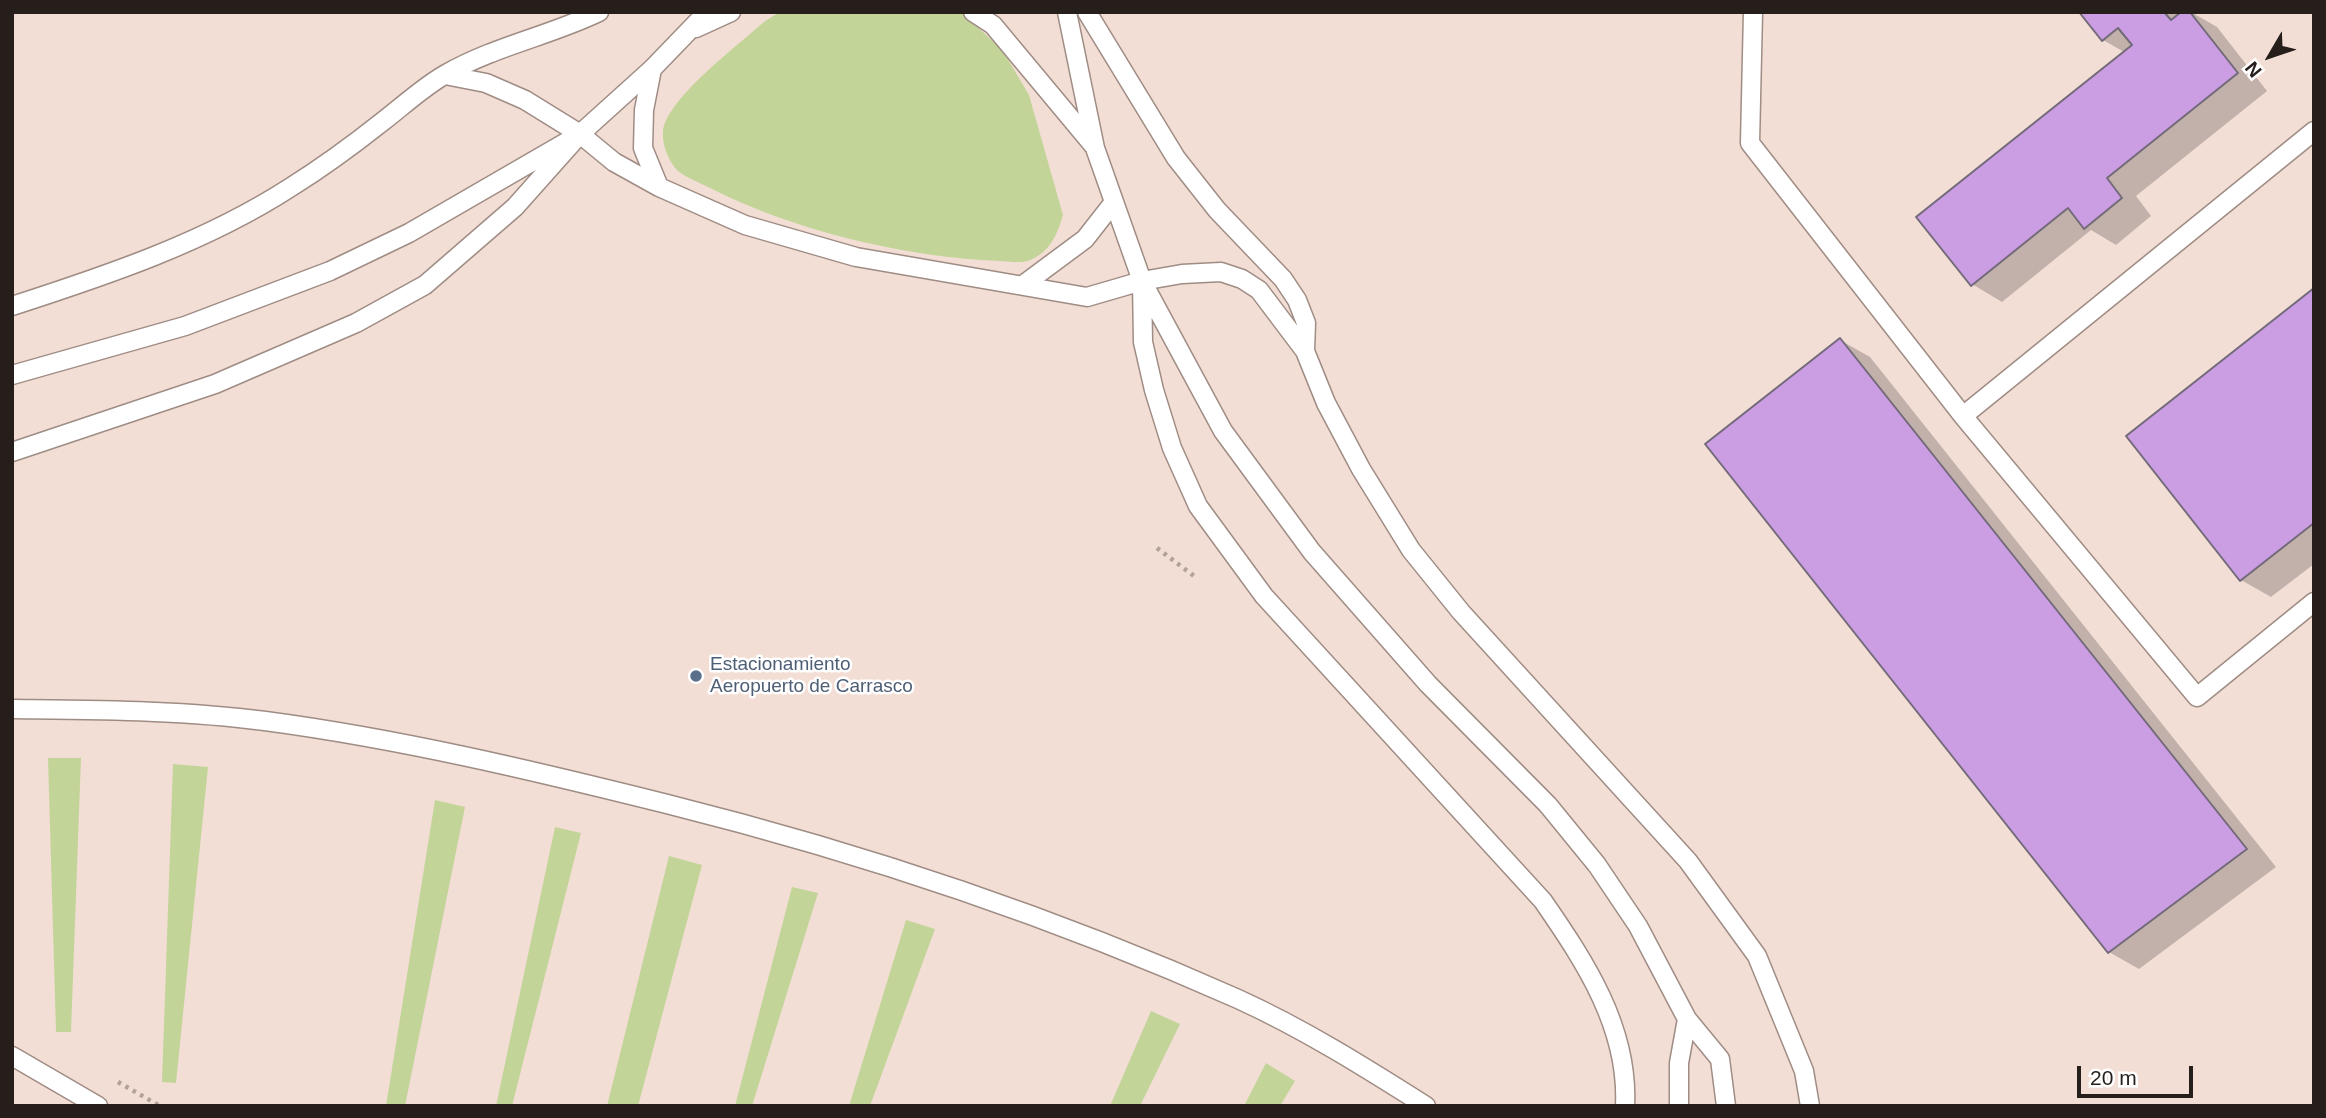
<!DOCTYPE html>
<style>
body{margin:0}
#map{position:relative;width:2326px;height:1118px;overflow:hidden;background:#f3ded5;font-family:Helvetica,sans-serif}
canvas{display:block}
.frame{position:absolute;inset:0;border:14px solid #251e1b;pointer-events:none}
.north{position:absolute;left:2235px;top:21px;width:70px;height:70px;-webkit-text-stroke:5px #fff;paint-order:stroke;rotate:231deg;font-size:19px;font-weight:700;line-height:28px;text-align:center;color:#251e1b}
.north::after{content:'';display:block;margin:auto;width:24px;height:32px;background:#251e1b;clip-path:polygon(50% 0,100% 100%,50% 72%,0 100%)}
.scale{position:absolute;left:2077px;top:1066px;width:116px;height:32px;box-sizing:border-box;border:4px solid #251e1b;border-top:0;padding-left:9px;font-size:21px;line-height:24px;white-space:nowrap;color:#251e1b;-webkit-text-stroke:5px #fff;paint-order:stroke}
</style>
<div id="map">
<canvas width="2326" height="1118"></canvas>
<div class="frame"></div>
<div class="north">N</div>
<div class="scale">20 m</div>
</div>
<script>
const ctx = document.querySelector('canvas').getContext('2d');
ctx.lineJoin = 'round';
function paint(path, color) { ctx.fillStyle = color; ctx.fill(path, 'evenodd'); }
function strokePath(path, color, width, dash) { ctx.strokeStyle = color; ctx.lineWidth = width; ctx.lineCap = dash ? 'butt' : 'round'; ctx.setLineDash(dash || []); ctx.stroke(path); }
function write(font, color, halo, rows, align = 'center') {
  ctx.font = font + ' Helvetica,sans-serif'; ctx.lineWidth = 5; ctx.setLineDash([]); ctx.textBaseline = 'middle'; ctx.strokeStyle = halo; ctx.fillStyle = color; for (const [text, x, y, turn = 0] of rows) {
    ctx.save(); ctx.translate(x, y); ctx.rotate((+turn || 0) * Math.PI / 180); ctx.textAlign = isNaN(turn) ? turn : align; if (halo) ctx.strokeText(text, 0, 0); ctx.fillText(text, 0, 0); ctx.restore();
  }
}
const green = new Path2D(`
 M780,12h180l6,4 37,35 26,44 34,120c-6,20 -13,37 -33,45 -9,4 -22,1 -31,1 -95,-4 -203,-30 -287,-72 -11,-6 -29,-12 -37,-21 -7,-9 -13,-24 -12,-35 0,-32 78,-90 102,-112z
 M48,758h33l-10,274h-15z
 M173,764l35,3 -32,316 -14,-1z
 M435,800l30,7 -60,299h-19z
 M555,827l26,6 -69,273h-16z
 M669,856l33,9 -64,241h-31z
 M792,887l26,6 -66,213h-17z
 M906,920l29,9 -65,177h-21z
 M1151,1011l29,13 -40,82h-30z
 M1266,1063l29,18 -15,25h-36z`);
const shadow = new Path2D(`
 M2081,12h110l26,15 50,64 -131,105 15,20 -35,29 -25,-15 -89,72 -30,-18 154,-231 -23,-13z
 M2314,290v274l-43,33 -30,-17z
 M1840,340l30,17 406,510 -137,102 -30,-17z`);
const building = new Path2D(`
 M2079,12h85l7,8 10,-8h9l48,61 -131,105 15,20 -38,31 -16,-21 -97,78 -55,-69 216,-172 -14,-17 -16,13z
 M2314,288v235l-74,58 -114,-145z
 M1840,338l407,511 -139,104 -403,-509z`);
const path = new Path2D(`
 M1157,548l37,28
 M118,1082l42,24`);
const lane = new Path2D(`
 M973,12l20,13 100,120
 M1067,12l28,136 47,133 1,61 11,48 18,58 26,58 66,90 279,305c42,61 86,127 82,205
 M1087,12l89,146 41,52 66,69 14,21 9,23 -1,28
 M1753,12l-3,131 213,273 234,281 117,-95
 M696,28l35,-16
 M652,69l-8,41 -1,38 16,39
 M445,75l41,8 39,17 55,34 34,28 45,25 86,38 111,32 231,40 55,-16 40,-7 39,-2 21,7 17,11 46,61 21,52 35,66 50,81 50,62 227,249 69,95 47,115 6,35
 M1142,281l81,150 89,121 116,132 120,121 49,60 41,61 49,93 33,40 6,47
 M1023,285l62,-46 29,-37
 M12,306c96,-31 194,-64 279,-119 32,-20 62,-42 91,-65 21,-16 41,-35 64,-48 49,-28 103,-38 153,-62
 M12,375l173,-49 145,-55 79,-38 159,-92
 M1963,416l351,-285
 M12,452l203,-68 141,-61 69,-38 90,-78 65,-73 72,-65 55,-57
 M12,709c85,1 170,1 253,12 136,18 270,50 402,83 196,49 387,113 571,195 66,30 128,69 188,107
 M12,1056l86,50
 M1679,1106v-43l8,-44`);
const markers = [
 [696,676,7,"#5c6f8a"]
];
const serviceNames = [
 ["Estacionamiento",710,665],
 ["Aeropuerto de Carrasco",710,687]
];
paint(green, '#c3d499');
paint(shadow, '#0003');
paint(building, '#cb9de3');
strokePath(building, '#736a79', 2);
strokePath(lane, '#9f8c84', 21);
strokePath(path, '#b2a19a', 4.5, [3.5, 5]);
strokePath(lane, '#fff', 18);
for (const [x, y, r, color] of markers) { const dot = new Path2D(); dot.arc(x, y, r, 0, 2 * Math.PI); ctx.fillStyle = color; ctx.fill(dot); strokePath(dot, '#fff', 2.5); }
write('19px', '#4e5e75', '#fff', serviceNames, 'left');
</script>
